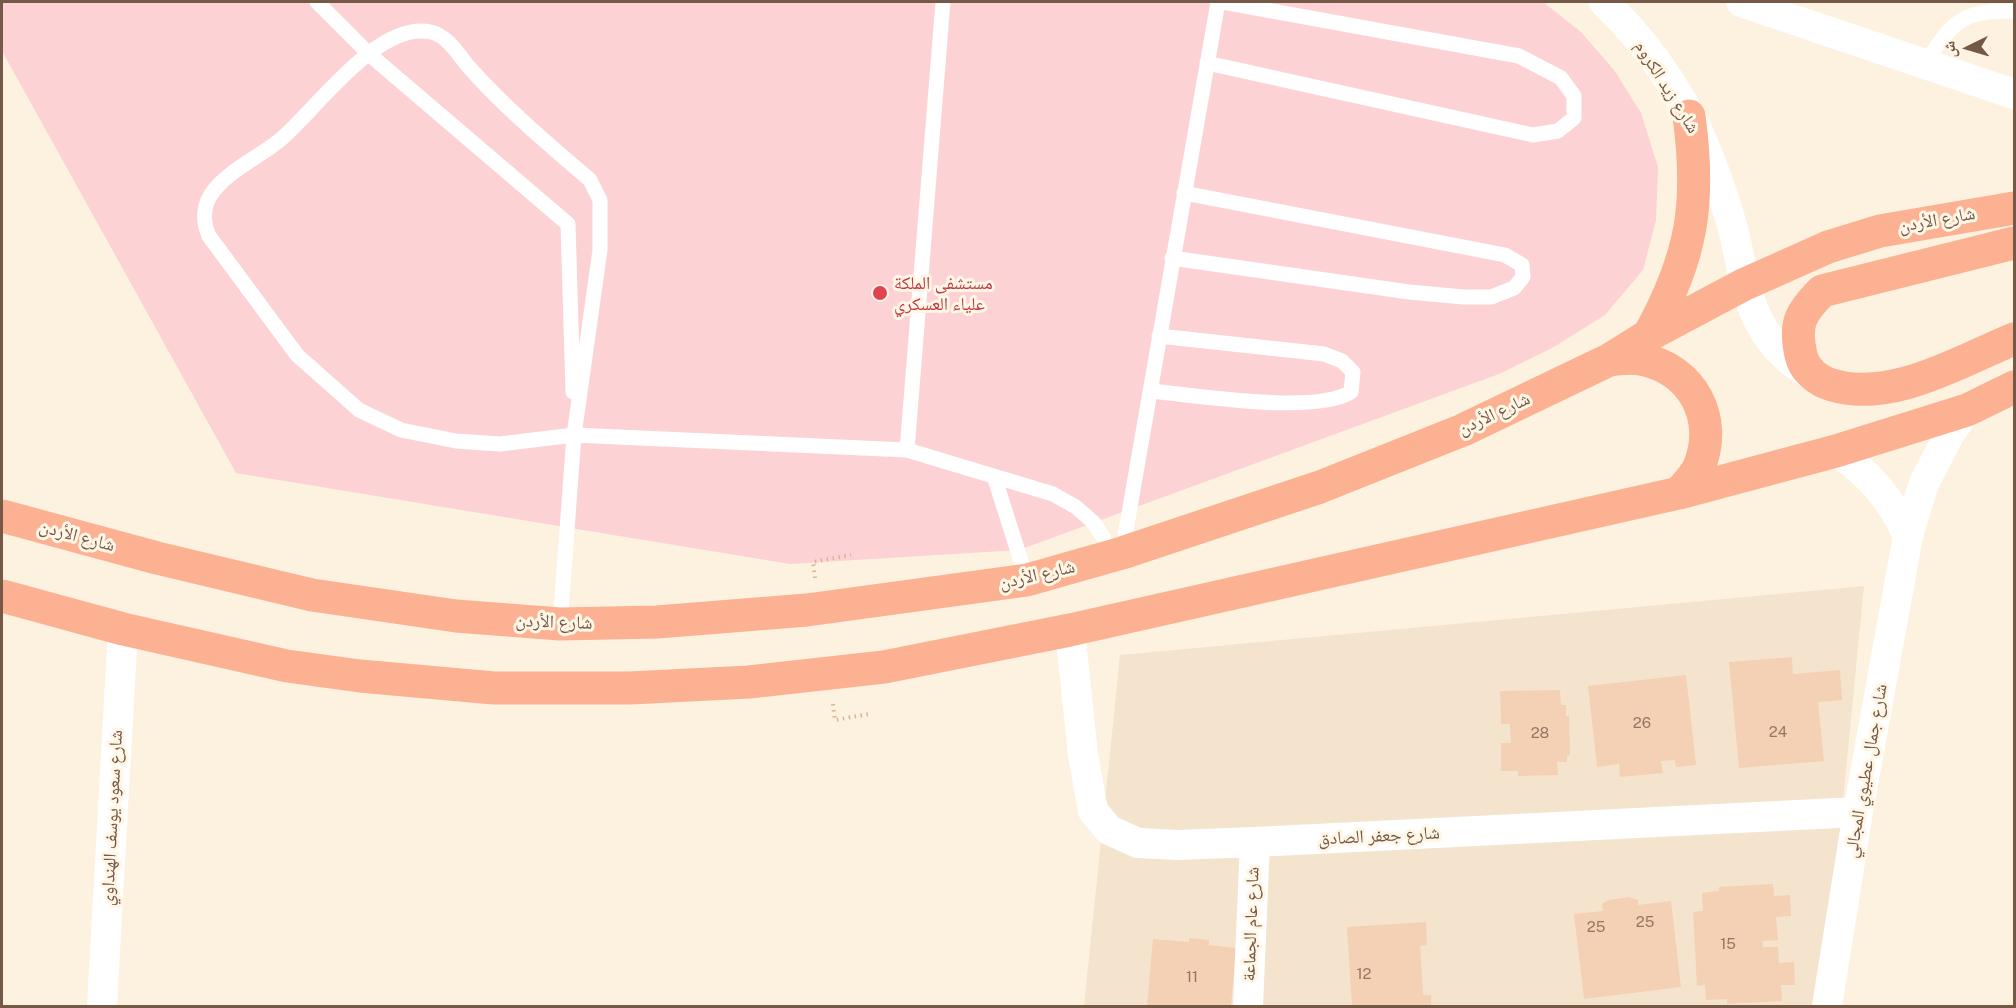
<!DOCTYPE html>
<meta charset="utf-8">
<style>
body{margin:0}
#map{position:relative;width:2016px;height:1008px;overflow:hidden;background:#fdf2df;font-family:"Public Sans","Noto Naskh Arabic",sans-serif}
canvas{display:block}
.frame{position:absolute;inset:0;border:3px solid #755846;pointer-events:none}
.north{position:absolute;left:1938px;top:18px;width:60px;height:60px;-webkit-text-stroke:4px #fff6e6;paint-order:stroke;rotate:265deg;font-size:16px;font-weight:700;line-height:24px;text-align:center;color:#755846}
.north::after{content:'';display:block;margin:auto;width:21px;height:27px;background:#755846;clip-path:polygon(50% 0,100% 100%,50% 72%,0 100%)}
</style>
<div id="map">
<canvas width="2016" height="1008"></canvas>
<div class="frame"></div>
<div class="north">ش</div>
</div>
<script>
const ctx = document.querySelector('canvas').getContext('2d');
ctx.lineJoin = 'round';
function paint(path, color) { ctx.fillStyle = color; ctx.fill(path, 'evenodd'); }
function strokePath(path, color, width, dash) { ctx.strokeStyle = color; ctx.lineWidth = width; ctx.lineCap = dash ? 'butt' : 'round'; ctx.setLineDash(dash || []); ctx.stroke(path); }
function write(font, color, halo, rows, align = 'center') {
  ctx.font = font + ' "Public Sans","Noto Naskh Arabic",sans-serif'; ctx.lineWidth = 6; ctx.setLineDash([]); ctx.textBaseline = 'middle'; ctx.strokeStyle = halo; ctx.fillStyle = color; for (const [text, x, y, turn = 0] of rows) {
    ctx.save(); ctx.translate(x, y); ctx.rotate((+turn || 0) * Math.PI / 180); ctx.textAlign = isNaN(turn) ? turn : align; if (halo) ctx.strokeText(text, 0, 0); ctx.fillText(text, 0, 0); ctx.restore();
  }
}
const residential = new Path2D(`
 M1864,586l-41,420h-739l36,-351z`);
const medical = new Path2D(`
 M2,2h1541l38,30 33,38 27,43 17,54 -2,53 -13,50 -38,45 -53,33 -53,26 -480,176 -229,14 -554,-91 -234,-422z`);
const building = new Path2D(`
 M1792,657l1,17 47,-4 2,30 -24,2 6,59 -85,7 -10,-106z
 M1686,675l10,90 -20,2 -1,-7 -14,1 2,12 -43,4 -1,-13 -22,3 -9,-81z
 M1560,690l1,15h5v11h3l1,39 -3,1v6h-10l1,13 -40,1v-5h-17v-28h10l-1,-19h-9l-1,-33z
 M1773,884l1,12 16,-1 1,21 -15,1 2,23 -16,1 1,6h15l1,16 15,-1 1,23h-14l1,16 -55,3v-5l-21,1 -1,-15 -8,1 -4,-74 10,-1 -1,-18 17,-2v-4z
 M1629,897l9,3v5l33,-4 10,86 -97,12 -10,-85 29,-3 -1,-7 7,-4z
 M1426,922l1,23 -7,1 3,49h8v11h-79l-5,-79z
 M1189,938l20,2v5l27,3 -5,58h-84l6,-67 36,3z`);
const path = new Path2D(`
 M815,578l-2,-16 38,-7
 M833,704l2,16 34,-6`);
const lane = new Path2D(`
 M317,2l52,52 199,170 5,168
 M1207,63l326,72 25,-4 16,-13v-22l-13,-18 -42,-22 -296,-54
 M1925,64c27,-42 37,-54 89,-53
 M1172,258l237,34 55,5h27l23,-9 9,-11 -1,-12 -17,-10 -321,-62
 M1150,391c46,4 164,24 201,1l2,-20 -11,-11 -18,-7 -165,-18
 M907,450l36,-448
 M994,476l33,104
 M1122,553l96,-551
 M560,624l14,-189 26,-185v-50l-10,-20c-42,-36 -86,-73 -123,-115 -9,-12 -21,-30 -36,-33 -53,-12 -114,77 -151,108 -21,17 -47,28 -65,49 -12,14 -13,31 -6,47l88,119 62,55 42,20 55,11 44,3 74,-9 333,15 146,44 23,13 17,15 10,15 6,20`);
const street = new Path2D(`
 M1604,2c48,45 90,109 111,171 6,17 12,35 17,52 13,49 13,95 55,133 9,8 20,14 30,21
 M1741,2l273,92
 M1836,451c34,23 55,48 72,85
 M1070,630l13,125 10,56 16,19 29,13 39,2 78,-3 603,-30
 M102,1006l21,-377
 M1248,1006l7,-164
 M1827,1006l31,-194 50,-276 16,-53 26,-50 17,-23`);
const highway = new Path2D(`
 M2014,243l-192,48c-22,22 -28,33 -21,64 3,15 17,26 31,30 60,18 128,-24 182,-46
 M1649,335c43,-78 52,-131 40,-219
 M1609,360c10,-1 22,-3 32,-1 52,10 78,60 58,108 -4,9 -13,18 -20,26
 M2,516l155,42 155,37 144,21 104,8 97,-2 150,-12 220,-30 95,-27 198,-66 143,-57 146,-70 40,-25 94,-50 85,-38 52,-16 134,-23
 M2,596l121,33 164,37 73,10 134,12h136l119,-6 135,-15 186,-37 609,-137 157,-42 131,-41 47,-23`);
const markers = [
 [880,293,8,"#e0444e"]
];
const numberNames = [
 ["26",1642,723],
 ["24",1778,732],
 ["28",1540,733],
 ["25",1645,922],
 ["25",1596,927],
 ["15",1728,944],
 ["12",1364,974],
 ["11",1192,977]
];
const streetNames = [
 ["شارع زيد الكروم",1667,87,58],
 ["شارع الأردن",1937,220,-10],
 ["شارع الأردن",1494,414,-25],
 ["شارع الأردن",77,536,15],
 ["شارع الأردن",1037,575,-13],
 ["شارع الأردن",554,622,2],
 ["شارع جمال عطيوي المجالي",1866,771,-80],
 ["شارع سعود يوسف الهنداوي",112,818,-87],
 ["شارع جعفر الصادق",1379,836,-3],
 ["شارع عام الجماعة",1251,924,-88]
];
const healthNames = [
 ["مستشفى الملكة",894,283],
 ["علياء العسكري",894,304]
];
paint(residential, '#f5e4cd');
paint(medical, '#fcd2d5');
paint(building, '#f4d0b5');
strokePath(path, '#d8b399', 4, [1.5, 4.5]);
strokePath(lane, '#fff', 15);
strokePath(street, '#fff', 30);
strokePath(highway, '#fbb192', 33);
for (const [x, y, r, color] of markers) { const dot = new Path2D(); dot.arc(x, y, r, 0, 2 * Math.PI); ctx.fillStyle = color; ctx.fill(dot); strokePath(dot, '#fff6e6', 2); }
write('15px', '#957662', null, numberNames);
write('18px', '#755846', '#fff6e6', streetNames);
write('18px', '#be3a42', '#fff6e6', healthNames, 'left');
</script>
